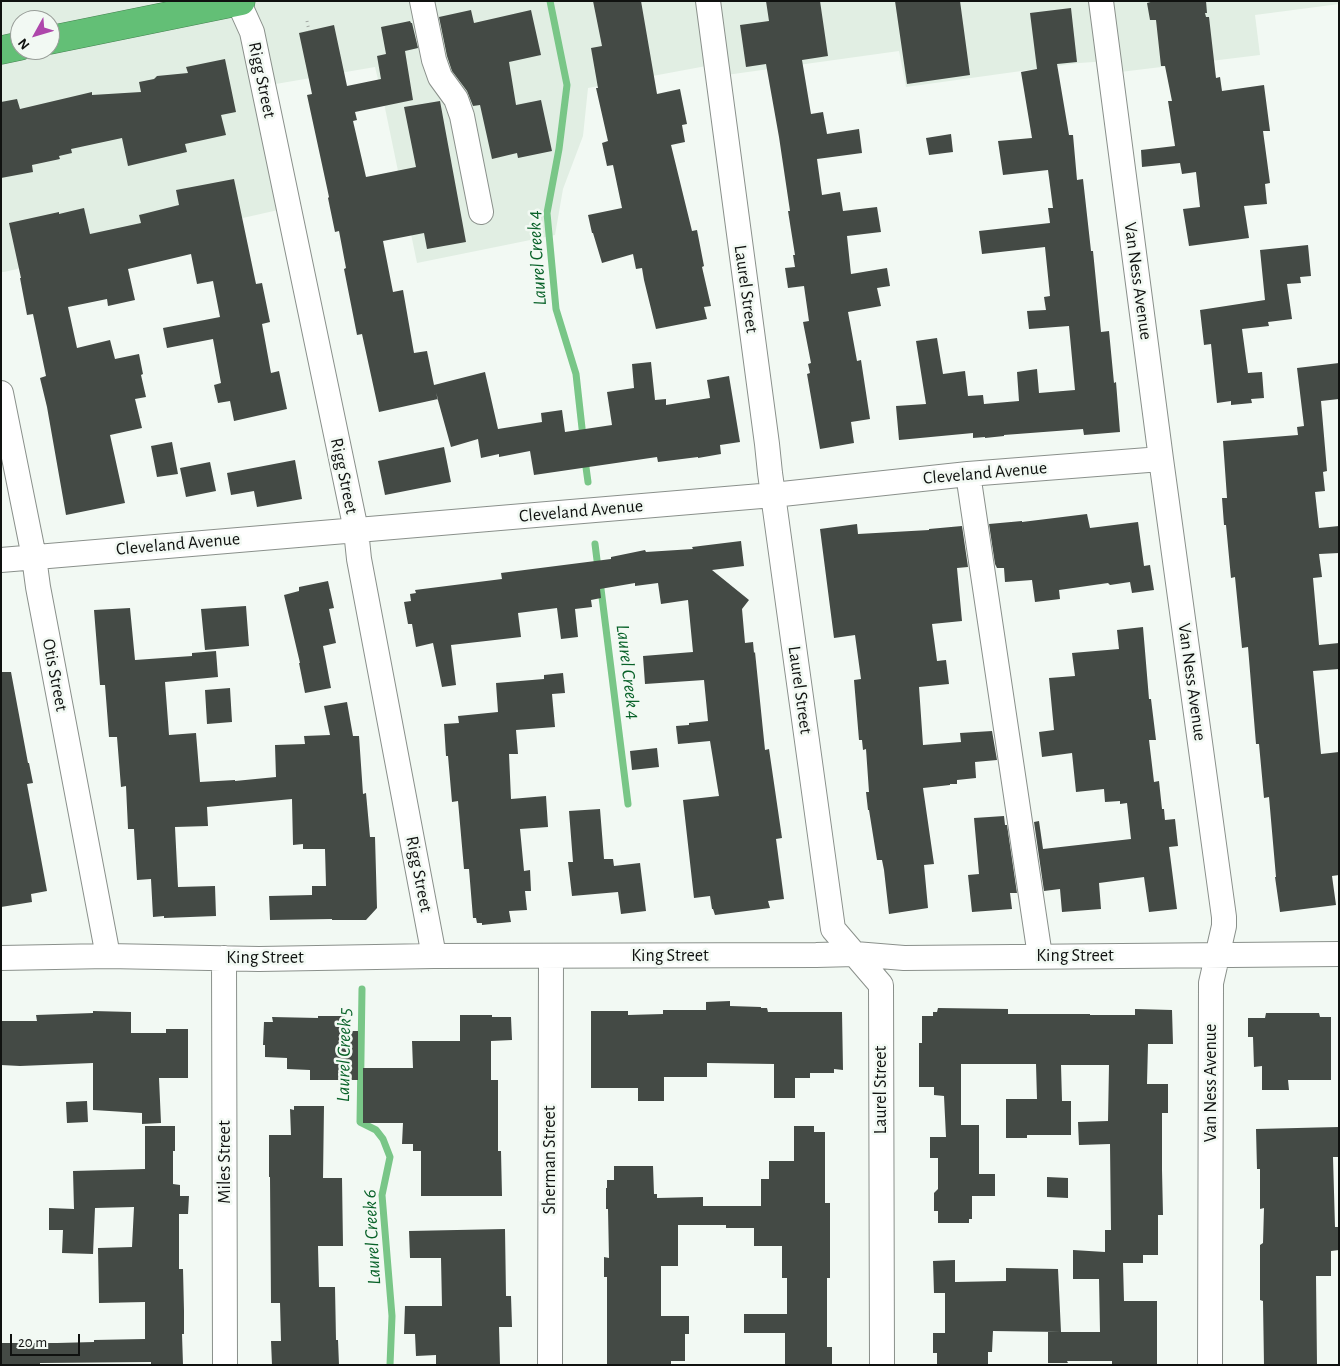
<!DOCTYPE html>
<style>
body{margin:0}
#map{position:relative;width:1340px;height:1366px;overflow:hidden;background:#f2f9f3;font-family:"Alegreya Sans",sans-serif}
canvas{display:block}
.frame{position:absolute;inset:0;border:2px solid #101210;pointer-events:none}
.north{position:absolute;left:10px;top:10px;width:50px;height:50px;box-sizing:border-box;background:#f2f9f3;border:1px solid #989d98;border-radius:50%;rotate:231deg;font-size:14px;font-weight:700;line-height:20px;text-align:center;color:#101210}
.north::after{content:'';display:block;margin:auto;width:18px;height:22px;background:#ae47ab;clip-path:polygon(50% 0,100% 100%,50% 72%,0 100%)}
.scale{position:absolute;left:10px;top:1334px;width:70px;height:22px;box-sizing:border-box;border:2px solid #101210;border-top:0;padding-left:6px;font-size:15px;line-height:18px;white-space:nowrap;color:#101210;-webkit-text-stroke:4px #f2f9f3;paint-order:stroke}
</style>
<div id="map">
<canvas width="1340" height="1366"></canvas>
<div class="frame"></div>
<div class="north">N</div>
<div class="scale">20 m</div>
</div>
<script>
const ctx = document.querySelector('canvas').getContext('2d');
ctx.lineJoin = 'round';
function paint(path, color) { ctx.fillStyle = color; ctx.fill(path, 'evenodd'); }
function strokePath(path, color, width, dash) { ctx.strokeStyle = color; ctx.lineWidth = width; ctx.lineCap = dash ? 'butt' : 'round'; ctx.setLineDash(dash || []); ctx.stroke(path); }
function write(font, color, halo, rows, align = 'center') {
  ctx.font = font + ' "Alegreya Sans",sans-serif'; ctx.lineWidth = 5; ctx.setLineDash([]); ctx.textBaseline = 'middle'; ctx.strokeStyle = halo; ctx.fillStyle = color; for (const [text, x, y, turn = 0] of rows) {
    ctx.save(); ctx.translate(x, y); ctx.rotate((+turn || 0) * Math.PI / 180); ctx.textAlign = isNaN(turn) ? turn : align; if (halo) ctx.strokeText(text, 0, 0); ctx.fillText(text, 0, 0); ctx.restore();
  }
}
const built = new Path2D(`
 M1,1h1338v3l-84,11 5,40 -148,18 -3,-12 -30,2 -173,24 -7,-36 -180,25 -2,-12 -129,24 -5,48 -20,53 -8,46 -138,28 -32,-155 -10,-41 -111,19 23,122 -283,64h-3zM20,20h30v30h-30z`);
const stream = new Path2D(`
 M550,1l17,84 -8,64 -12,64 9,96 20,65 7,63
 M585,460l3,22
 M595,544l3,24
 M600,581l28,223
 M362,989l-2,133 16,8 7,9 7,18 -8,38 10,121 -2,49`);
const building = new Path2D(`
 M593,1h48l16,93 23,-5 7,35 -5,1 3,17 -14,3 21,86 5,-1 7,36 -2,1 9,39 -7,1 3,12 -51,10 -12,-49 -2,-12 -6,1 -3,-15 -31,9 -9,-30h-1l-4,-18 34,-7 -9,-43 -6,1 -5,-23 6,-2 -12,-53h2l-7,-40 11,-2z
 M766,1h54l8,55 -26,4 9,54 12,-2 4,22 32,-5 3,24 -45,6 5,36 18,-3 3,19 34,-4 4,25 -34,4 4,38 36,-6 3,18 -13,2 4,18 -33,6 9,49 4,-1 9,59 -19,3 3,21 -34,6 -13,-75 3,-1 -2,-9 3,-1 -8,-41 6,-1 -5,-35 -16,2 -3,-20 10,-1 -2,-12h2l-7,-44h2l-11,-74 -13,-73 -20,3 -6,-42 29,-4z
 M895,1h65l10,74 -63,9z
 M1154,1h52l1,12h-2l1,4h3l7,61 4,-1 2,14 42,-6 6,46h-7l7,52 -5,1 2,20 -23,2 5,32 -60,8 -6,-37 17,-2 -4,-35 -14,2 -2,-11 -38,4 -1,-17 34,-4 -7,-45h4l-7,-35h-4l-5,-46h-6l-3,-17z
 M1071,8l6,54 -20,2 12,71h4l4,45 6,-1 8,72h2l8,81 8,-1 5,52 2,-1 4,50 -36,3 -1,-6 -79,6v1l-19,2v-1l-12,1v-5l-74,7 -3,-34 30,-2 -10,-63 21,-3 6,36 22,-3 3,25 15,-1 1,9 35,-3 -2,-29 20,-3 2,24 36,-3 -6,-64 -40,3 -2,-18 19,-1 -2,-13 6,-1 -5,-49 -63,7 -3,-23 71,-8 -2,-15h5l-5,-38 -45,5 -5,-34 34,-3 -11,-66 16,-3 -7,-56z
 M471,10l3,13 57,-13 10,45 -32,7 7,43 25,-5 11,51 -34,7 -1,-5 -25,6 -12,-54 -7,1 -6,-15 -15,-20 -5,-15 -8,-39z
 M410,21l1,2h1l6,25 -13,3 8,49 -58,12 2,8 -4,1 13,56 50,-10 -12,-60 36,-6 26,141 -39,7 -3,-16 -41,8 10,51 10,-2 11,63 13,-2 7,34 51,-13 13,57 44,-7 -1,-9 21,-3 3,22 47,-7 -5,-33 27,-4 -2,-24 19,-2 4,38 11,-1v6l44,-7 -3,-18 22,-4 11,66 -20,3 1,9 -23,4v-1l-40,5 -1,-5 -123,18 -4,-24 -31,6v-3l-18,4 -3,-19 -27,8 -15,-54 2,6 -59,13 -17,-78 -5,1 -13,-66 2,-1 -7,-37 -4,1 -7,-34 1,-1 -22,-102 5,-1 -13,-61 35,-8 13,61 34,-7 -4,-23 9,-2 -5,-27z
 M225,59l11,53 -15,3 5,20 -41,9 2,8 -59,14 -6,-28 -51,11 1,4 -13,3 1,3 -28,6 1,7 -32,6v-76l16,-3 3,10 72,-17v3l49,-3 -2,-10 15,-3 3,-3 31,-3 -2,-6z
 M951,134l2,18 -24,3 -3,-17z
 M234,179l22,105 6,-1 8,39 -8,2 9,49 8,-2 8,38 -53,12 -4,-20 -12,2 -4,-18 7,-2 -8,-44 -46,9 -4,-20 57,-11 -7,-36 -16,3 -6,-30 -63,15 7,31 -27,6 -1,-7 -39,8 9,41 33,-8 5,19 24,-5 4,20 -2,1 5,22 -11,2 7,29 -32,7 15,68 -59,12 -19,-108 -7,-29 6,-2 -13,-62 -6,1 -7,-37h1l-12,-55 50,-11v2l25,-6 6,26 51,-11 -2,-8 40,-10 -3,-15z
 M1308,245l3,31 -11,1 1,6 -14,1 5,35 -24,3 1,4 -27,3 6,44 14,-1 2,26 -13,1 1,4 -21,2v-4l-14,2 -6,-59 -7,1 -4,-35 65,-10 -5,-50z
 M1339,363v36l-18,2 6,70 -4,1 2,19 -10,1 4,36 20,-2v27l-20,1 3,23 -9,1 6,67 20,-2v26l-26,2 8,83 18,-2v123l-7,1 4,29 -56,7 -5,-35h1l-7,-80 -5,1 -5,-54h-3l-8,-97 -6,1 -7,-71 -4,1 -5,-53h-2l-2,-27h5l-4,-57 75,-6 -1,-8 7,-1 -7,-58z
 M172,442l6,32 -21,3 -6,-31z
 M444,447l7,35 -66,13 -7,-34z
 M295,460l7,39 -45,8 -3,-16 -23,4 -4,-22z
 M210,462l6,29 -30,6 -6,-29z
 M1087,514l3,14 48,-6 6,44 6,-1 4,25 -22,3 -2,-11 -20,3 -2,-2 -49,7 1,9 -25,3 -3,-22 -27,2 -1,-14h-7l-2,-4 -6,-40 33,-3v1z
 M857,524l1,10 71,-4v-1l33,-3 6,41 -11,1 5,53 -30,3 5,37 9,-1 3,24 -30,3 4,58 38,-3 -1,-9 32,-2 5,29 -22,2 1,16 -19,2v4h-7v1l-27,3 11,76 -10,1 4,43 -39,6 -5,-44 -2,-10h-5l-8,-50h-1l-2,-18h3l-3,-43 -3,1 -1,-10h-3l-5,-60 7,-1 -6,-44 -21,3 -14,-109z
 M741,541l3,25 -32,4 37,30 -7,9 3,34 8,-1 1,11 1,-1 10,98 4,-1 13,89 -6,1 8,60 -16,2 2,7 -55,7 -2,-6h-1l-2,-13 -16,2 -11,-98 36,-4 -9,-55 -32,3 -2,-18 13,-1v-2l19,-2 -4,-41 -59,4 -2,-28 50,-4 -5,-52 -27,4 -3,-21 -23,3v-3l-35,6 1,9 -10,2 1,7 -17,2 3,28 -17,2 -4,-31 -39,5 3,24 -70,8 5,40 -14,2 -9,-44 -17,4 -4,-23h-4l-4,-22 7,-1 -1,-7 6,-1 -1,-3 87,-11 -1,-6 110,-14v-2l34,-7 1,2 47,-3 -1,-2z
 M328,581l6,27 -5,1 7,34 -13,3 8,42 -26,5 -6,-30h1l-16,-68 15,-4v-4z
 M246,606l3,40 -44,4 -4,-41z
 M130,608l5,52 57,-4v-3l24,-2 2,26 -53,5 4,53 27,-2 4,49 35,-2v1l41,-4 -1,-32 30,-1 -1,-8 26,-1 -6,-29 23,-4 6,34h6l4,58 3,-1 4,44h5l2,71 -11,12h-34v-1l-62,1 -1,-24 43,-1v-9h14l-1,-37h-22v-5l-10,1 -1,-46 -85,8 1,19 -33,1 3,60 37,-1 1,30 -52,2v-2l-11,1 -2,-38 -14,1 -3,-51h-6l-2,-43 -5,1 -4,-50h-8l-4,-52h-5l-6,-75z
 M1143,627l6,72h2l5,41h-7l5,42 5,-1 3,28h2l1,11 10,-1 3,27 -9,1 8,62 -28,3 -5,-35 -45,6 2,26 -39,3 -2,-23 -16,2 -10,-69 5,-1 4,28 88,-10 -4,-36 -7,1v-3l-15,1 -1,-13 -28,3 -4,-39 -30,4 -3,-25 15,-2 -5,-52 26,-2 -3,-23 47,-4 -2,-19z
 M1,672h10l17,91h1l4,20 -6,1 20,107 -16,3 1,8 -31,5z
 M563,673l2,20 -13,1 3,33 -39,3 2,24h-9l2,45 35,-3 2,31 -28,2 4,42 6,-1 1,21h-6l2,19 -18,1 2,11 -29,3v-2h-5l-1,-5h-3l-4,-49h-5l-6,-68 -6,1 -4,-46h-2l-2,-32 15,-1 -1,-7 40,-4 -2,-29 48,-4v-4z
 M230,688l2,34 -25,2 -2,-34z
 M657,748l2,19 -27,3 -2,-19z
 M600,809l4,50h9l1,7 26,-3 6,48 -25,3 -3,-22 -46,4 -4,-34h5l-4,-51z
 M1004,816l1,9h2l10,68h-7l2,16 -40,3 -4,-37 11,-1 -5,-56z
 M730,1001v5l31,1v1h6l1,4h74l1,58 -9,-1v4h-24v5h-15v20h-21v-34l-67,-1v14h-43v24h-26v-13h-47v-77h37v4l35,-1v-4h43v-8z
 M938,1008l70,1v5h82v1h45v-6l37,1 1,34h-25l-1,40h21v29h-6v57l1,45h-5v40h-15v8h-20l1,38h33v64h-45v-4h-45l1,2h-20v-31h52l-1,-53h-26v-29l32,2v-22h6l-1,-86 -31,1 -1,-23 30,-1 1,-56h-48l1,36h9v34h-44v3h-21v-39h31l-1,-35h-75v61h18v49h16v22h-23v23h-3v4h-31v-12h-4v-18l4,-4v-31h-8v-21h16l-2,-41 -10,-1v-8h-15v-44h3v-27h11v-4h4z
 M93,1011l38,1v21h35v-4h22v49h-29l2,45 -19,1v-11l-49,-3v-47l-73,3 -19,-1v-44h36l-1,-6 57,-2z
 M1266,1013h53l1,4h11v63h-43l1,10h-27v-24l-8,1 -1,-30h-5v-19h17z
 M460,1015h32v2h19l1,23 -21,1v39h7v71h3l1,45h-81v-45h-8v-7h-11l1,-21h-40v-55h50l-1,-27h48z
 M318,1016h27v15h13v49h-48v-10l-23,-1v-11l-22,-1v-12h-2l1,-23h9l-1,-5 46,1z
 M87,1101l1,21 -21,1 -1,-21z
 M294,1106h30l-1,72h19l1,68h-25l1,41h16l1,53h2l1,25h-67l-1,-24h10l-1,-38h-9l-1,-126h-1v-42h22l-1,-26 4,1z
 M145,1126h30v25h-2v33l7,1v11h9l-1,18h-9v55h4l1,42v23h-2l1,31h-32v-3l-111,1v2h-39v-22h56l37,-1v-2l51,-1v-37l-46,1 -1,-55 34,-1 2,-40 -39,1 -2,46 -31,-1 1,-23h-14v-22l25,1 -1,-38 72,-2z
 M794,1126h20v6h11v71h5v75h-3v69h5v18h-47v-32h-41v-19h43v-36h-5v-32h-28v-18h-28v-3h-48v41h-17v50h28v18h-4v27h-14v4h-64v-88h-3v-20l5,1 -1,-49h-2v-21h1v-8h7v-14h39l1,28h3v4l46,-1v9h58v-27h8v-18h25z
 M1339,1127v30h-6l2,70h4v23l-8,1v25h-15l1,89h-53l-1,-64 -3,-1v-55l3,-2 1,-35 -4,1v-40h-3l-1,-40z
 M1047,1177l21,1v20l-21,-1z
 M505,1229l1,67h5l1,31h-13l1,38h-64v-10l-20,1 -1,-22h-11l1,-28h37l-1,-48h-31l-1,-27z
 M955,1260v22l51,-1v-13l52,1 3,63 -68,-1 -1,21h-4v13h-51v-12h-4v-20h12v-40h-11l-1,-32z`);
const path = new Path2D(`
 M307,21l2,10`);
const minor = new Path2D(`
 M238,1l14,31 104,498 3,29 75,397
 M422,1l12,59 6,17 16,22 6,17 19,96
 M708,1l59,443 3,29 63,456 48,56 1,380
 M1101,1l60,458 63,458v9l-13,57 -1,382
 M1,393l33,164 4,30 70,369
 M968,474l72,482
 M1,560l772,-65 195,-21 193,-15
 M1,958l107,-2 151,3 175,-3 382,-1 39,-1 49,4 435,-4
 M224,958l1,407
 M550,1365l1,-409`);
const highway = new Path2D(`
 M50,40l191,-39
 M1,50l19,-4`);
const streetNames = [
 ["Rigg Street",262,80,78],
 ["Van Ness Avenue",1138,281,82],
 ["Laurel Street",746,289,82],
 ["Cleveland Avenue",985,473,-5],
 ["Rigg Street",344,476,78],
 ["Cleveland Avenue",581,511,-5],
 ["Cleveland Avenue",178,544,-5],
 ["Otis Street",55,675,79],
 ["Van Ness Avenue",1192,682,82],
 ["Laurel Street",800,690,82],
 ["Rigg Street",419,874,79],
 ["King Street",670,956],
 ["King Street",1075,956],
 ["King Street",265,958],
 ["Van Ness Avenue",1211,1083,-90],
 ["Laurel Street",881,1090,-90],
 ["Sherman Street",550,1160,-90],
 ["Miles Street",225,1162,-90]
];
const waterNames = [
 ["Laurel Creek 4",537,258,-94],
 ["Laurel Creek 4",628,672,83],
 ["Laurel Creek 5",344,1055,-89],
 ["Laurel Creek 6",372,1237,-93]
];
paint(built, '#e1eee3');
strokePath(stream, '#79c687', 7);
paint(building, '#444a45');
strokePath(minor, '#8a908b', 26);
strokePath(highway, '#468252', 29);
strokePath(path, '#a3a8a3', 3, [1, 4]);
strokePath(minor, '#fff', 24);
strokePath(highway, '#63bf76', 28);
write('18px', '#101210', '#f2f9f3', streetNames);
write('italic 19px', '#096229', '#f2f9f3', waterNames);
</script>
